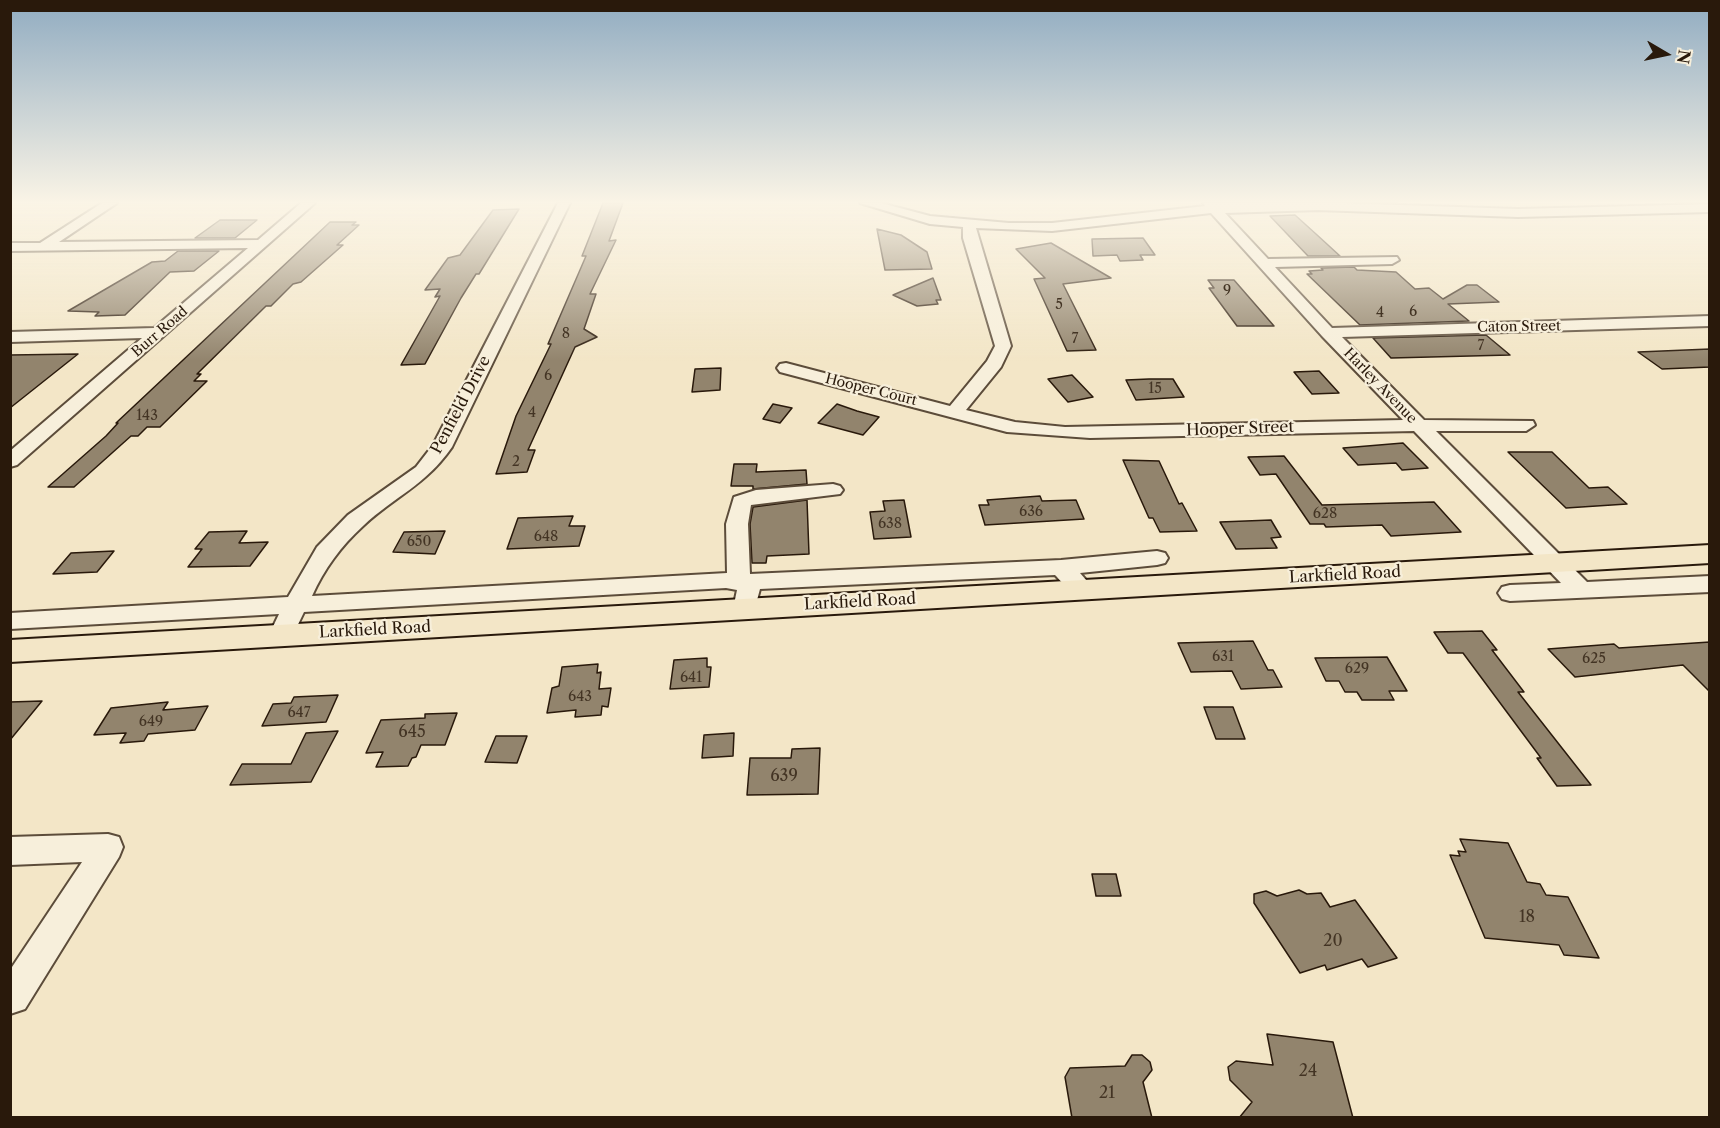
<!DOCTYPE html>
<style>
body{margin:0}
#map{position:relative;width:1720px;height:1128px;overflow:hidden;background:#f3e6c7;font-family:"Libre Caslon Text",serif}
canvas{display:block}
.frame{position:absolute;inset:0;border:12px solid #29190b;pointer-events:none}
.north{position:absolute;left:1636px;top:24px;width:60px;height:60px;-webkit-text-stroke:4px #f7efdb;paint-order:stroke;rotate:99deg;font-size:16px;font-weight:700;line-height:24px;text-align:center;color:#29190b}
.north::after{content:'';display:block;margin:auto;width:21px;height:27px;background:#29190b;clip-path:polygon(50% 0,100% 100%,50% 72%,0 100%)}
</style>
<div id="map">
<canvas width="1720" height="1128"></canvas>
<div class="frame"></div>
<div class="north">N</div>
</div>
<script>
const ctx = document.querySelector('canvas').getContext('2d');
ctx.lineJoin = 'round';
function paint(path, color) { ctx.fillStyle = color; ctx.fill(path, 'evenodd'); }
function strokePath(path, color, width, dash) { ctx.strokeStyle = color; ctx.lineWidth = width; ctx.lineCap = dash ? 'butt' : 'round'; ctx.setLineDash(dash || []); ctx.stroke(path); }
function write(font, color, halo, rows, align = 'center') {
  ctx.font = font + ' "Libre Caslon Text",serif'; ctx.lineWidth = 4.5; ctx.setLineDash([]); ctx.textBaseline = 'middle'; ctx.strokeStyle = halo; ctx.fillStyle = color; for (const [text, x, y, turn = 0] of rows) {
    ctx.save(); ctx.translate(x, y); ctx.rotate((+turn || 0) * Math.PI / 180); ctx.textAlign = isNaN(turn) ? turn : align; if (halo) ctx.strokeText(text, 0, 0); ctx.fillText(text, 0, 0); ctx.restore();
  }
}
const building = new Path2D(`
 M603,203h20l-14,38 7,-1 -26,54h6l-12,35 13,8 -22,10 -47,103h7l-8,22 -31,2 20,-58 35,-72h-3l38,-88h-4z
 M519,209l-40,65h-3l-15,24 -36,66 -24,1 39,-69 -5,1 5,-8 -15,1 23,-32 12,-3 33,-45z
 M1295,215l21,19 24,22h-32l-38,-40z
 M220,220h37l-22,18h-40z
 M330,222h26l-4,3h7l-22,20h6l-42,37 -8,2 -22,22h-5l-69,68h4l-7,7h13l-47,46h-13l-9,9h-7l-57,51h-26l58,-51 12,-13h-2z
 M877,229l24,6 26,17 5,17 -47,1z
 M1143,238l12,17h-15l3,5 -23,1 -3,-6 -24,1 -1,-17z
 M1051,243l60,35 -48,6 33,66 -29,1 -33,-72 11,-1 -29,-29z
 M178,251h41l-25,20 -24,1 -45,43 -30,1 4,-4 -31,-1 84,-49 13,-1z
 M1354,267l3,3 39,2 19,17 14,-1 14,11 24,-14h10l22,17 -51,2 21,17 -109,4 -53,-51h5l-3,-3 14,-1 -2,-2z
 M933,278l8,22h-5l2,4 -21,2 -24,-11z
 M1208,280h26l40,46h-37l-28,-38h5z
 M1486,335l24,20 -119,3 -18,-20z
 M1710,349v18l-48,2 -24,-17z
 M78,354l-68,54v-53z
 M721,368l-1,22 -28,2 3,-23z
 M1319,371l20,22 -27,1 -18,-22z
 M1072,375l21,22 -25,5 -20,-23z
 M1149,379h24l11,18 -48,3 -10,-20z
 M773,404l19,4 -12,15 -17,-4z
 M837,404l20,7 22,6 -16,18 -45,-12z
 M1403,443l25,25 -26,2 -6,-7 -38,2 -15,-17z
 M1508,452h44l37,36 19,-1 19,17 -61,4z
 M1284,456l38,49 112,-3 27,30 -70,4 -9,-11 -56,2 -2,-3h-14l-34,-50 -16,1 -12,-18z
 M1123,460l36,1 20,43 3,-1 15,28 -37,1 -7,-14h-4z
 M734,464h23l-1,8 50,-2 1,14 -54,5v-3h-22z
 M1040,496l2,5 34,-1 8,19 -99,6 -6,-20h10l-2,-5z
 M807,500l2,54 -42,2 -1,7h-14l-2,-39 3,-17z
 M904,500l7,37 -37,2 -4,-27 15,-1 -2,-10z
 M573,516l-4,10h16l-6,20 -72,3 11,-31z
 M1271,520l10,17 -10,1 6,10 -41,1 -16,-27z
 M247,531l-8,12 29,-1 -18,24 -62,1 14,-18h-7l14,-17z
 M445,531l-10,23 -42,-2 11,-20z
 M114,551l-17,21 -44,2 18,-21z
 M1482,631l15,19h-5l32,42h-6l73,93 -34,1 -20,-28h4l-78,-105h-15l-14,-21z
 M1253,641l15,29h5l9,17 -41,2 -9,-18 -41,1 -13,-29z
 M1710,642v50l-27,-27 -108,12 -27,-28 66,-5 5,4z
 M1387,657l20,34h-18l5,9h-32l-5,-8h-12l-6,-11h-13l-11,-23z
 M707,658v9h4l-2,20 -39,2 4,-29z
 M598,664l-1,9 4,-1 -2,17 12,-1 -3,19 -6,-1 -1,9 -26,2 1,-7 -29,3 5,-25 7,-2 3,-19z
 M338,695l-12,27 -64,4 11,-22 18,-1 3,-6z
 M42,701l-32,39v-38z
 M168,702l-5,8 45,-4 -13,24 -47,4 -4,7 -24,2 6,-10 -32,2 17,-27z
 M1204,707h29l12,32h-29z
 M457,713l-12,32h-24l-5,12 -4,1 -4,8 -32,1 7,-15 -17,1 15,-33 44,-2v-4z
 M338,731l-27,51 -81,3 12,-21h49l15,-31z
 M734,733l-1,23 -31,2 2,-23z
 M496,736h31l-10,27 -32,-1z
 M820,748l-2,46 -71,1 3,-37h41l1,-9z
 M1460,839l48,4 19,39 13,2 6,11 22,2 31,61 -35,-3 -5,-10 -74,-7 -35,-83 10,1 -2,-5 8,1z
 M1092,874h24l5,22h-25z
 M1299,890l8,4 14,-1 9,14 25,-7 42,58 -29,9 -6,-8 -35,11 -2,-5 -25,8 -46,-70v-9l12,-3 11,5z
 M1267,1034l66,8 20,76h-114l13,-16 -22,-22 -2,-13 8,-6 37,4z
 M1132,1055h10l8,7 2,8 -9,12 9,36h-80l-7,-41 5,-9 55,-2z`);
const minor = new Path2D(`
 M102,203h15l-58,39 199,-2 43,-37h14l-298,262 -7,2v-16l132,-113 -132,4v-10l144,-4 94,-80 -238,3v-8h30z
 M558,203h12l-118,244c-27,39 -57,49 -89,79 -22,20 -39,43 -51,70l415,-23 -1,-49 8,-27 22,-7 77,-6 7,2 3,4 -3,4 -89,11 -3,19 2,50 311,-14 96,-9 8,2 3,5 -3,5 -8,2 -77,8 14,16 -4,6c-17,4 -24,-9 -35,-20l-295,14 -7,26 -8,2 -8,-2 -4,-6 4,-19 -11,-2 -422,24 -14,29 -9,3 -9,-3 -3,-6 10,-21 -269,15v-16l278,-16 29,-50 31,-32 68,-48 17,-22z
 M860,203h21l49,13 79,7h43l153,-17 -2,-3h138l177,6 192,-5v8l-192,5 -200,-7 -93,3 43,46 129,-2 2,3 -7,4 -117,3 57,61 378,-12v10l-368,11 82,83 109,1 2,4 -9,6h-90l151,151 123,-6v16l-200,9 -8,-2 -4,-6 4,-6 8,-2 51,-2 -147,-152 -324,7 -83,-6 -227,-60 -3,-4 3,-4 6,-1 164,43 37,-45 8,-15 -32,-108v-11l-33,-3zM1211,213l111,123 81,84 -338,7 -50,-5 -49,-12 35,-43 10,-21 -35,-118 76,3z
 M108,834l11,3 4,10 -4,10 -94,152 -15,5v-44l72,-108 -72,3v-28z`);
const major = new Path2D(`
 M1710,545v18l-1700,99v-22z`);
const numberNames = [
 ["9",1227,291],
 ["5",1059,305],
 ["6",1413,312],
 ["4",1380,313],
 ["8",566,334],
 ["7",1075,339],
 ["7",1481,346],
 ["6",548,376],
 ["15",1155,389],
 ["4",532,413],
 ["143",147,416],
 ["2",516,462],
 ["636",1031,512],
 ["628",1325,514],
 ["638",890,524],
 ["648",546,537],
 ["650",419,542],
 ["631",1223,657],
 ["625",1594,659],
 ["629",1357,669],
 ["641",691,678],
 ["643",580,697],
 ["647",299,713],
 ["649",151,722]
];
const farStreetnames = [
 ["Caton Street",1519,327,-1],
 ["Burr Road",160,332,-41],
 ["Harley Avenue",1380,386,46],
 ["Hooper Court",871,390,14]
];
const streetNames = [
 ["Penfield Drive",461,405,-62],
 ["Hooper Street",1240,429,-2],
 ["Larkfield Road",1345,575,-3],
 ["Larkfield Road",860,602,-3],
 ["Larkfield Road",375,630,-3]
];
const nearNumbernames = [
 ["645",412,732],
 ["639",784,776],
 ["18",1527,917],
 ["20",1333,941],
 ["24",1308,1071],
 ["21",1107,1093]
];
paint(building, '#92846d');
strokePath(building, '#29190b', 1.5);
strokePath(minor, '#5c4c3a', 4);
strokePath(major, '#29190b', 4);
paint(minor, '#f7efdb');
paint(major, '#f3e6c7');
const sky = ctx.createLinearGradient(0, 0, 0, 361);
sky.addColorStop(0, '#91acc1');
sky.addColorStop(0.56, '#faf4e6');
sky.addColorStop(1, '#faf4e600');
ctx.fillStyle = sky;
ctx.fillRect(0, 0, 1720, 361);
write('14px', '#433424', null, numberNames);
write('14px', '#29190b', '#f7efdb', farStreetnames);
write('16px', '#29190b', '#f7efdb', streetNames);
write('16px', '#433424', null, nearNumbernames);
</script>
